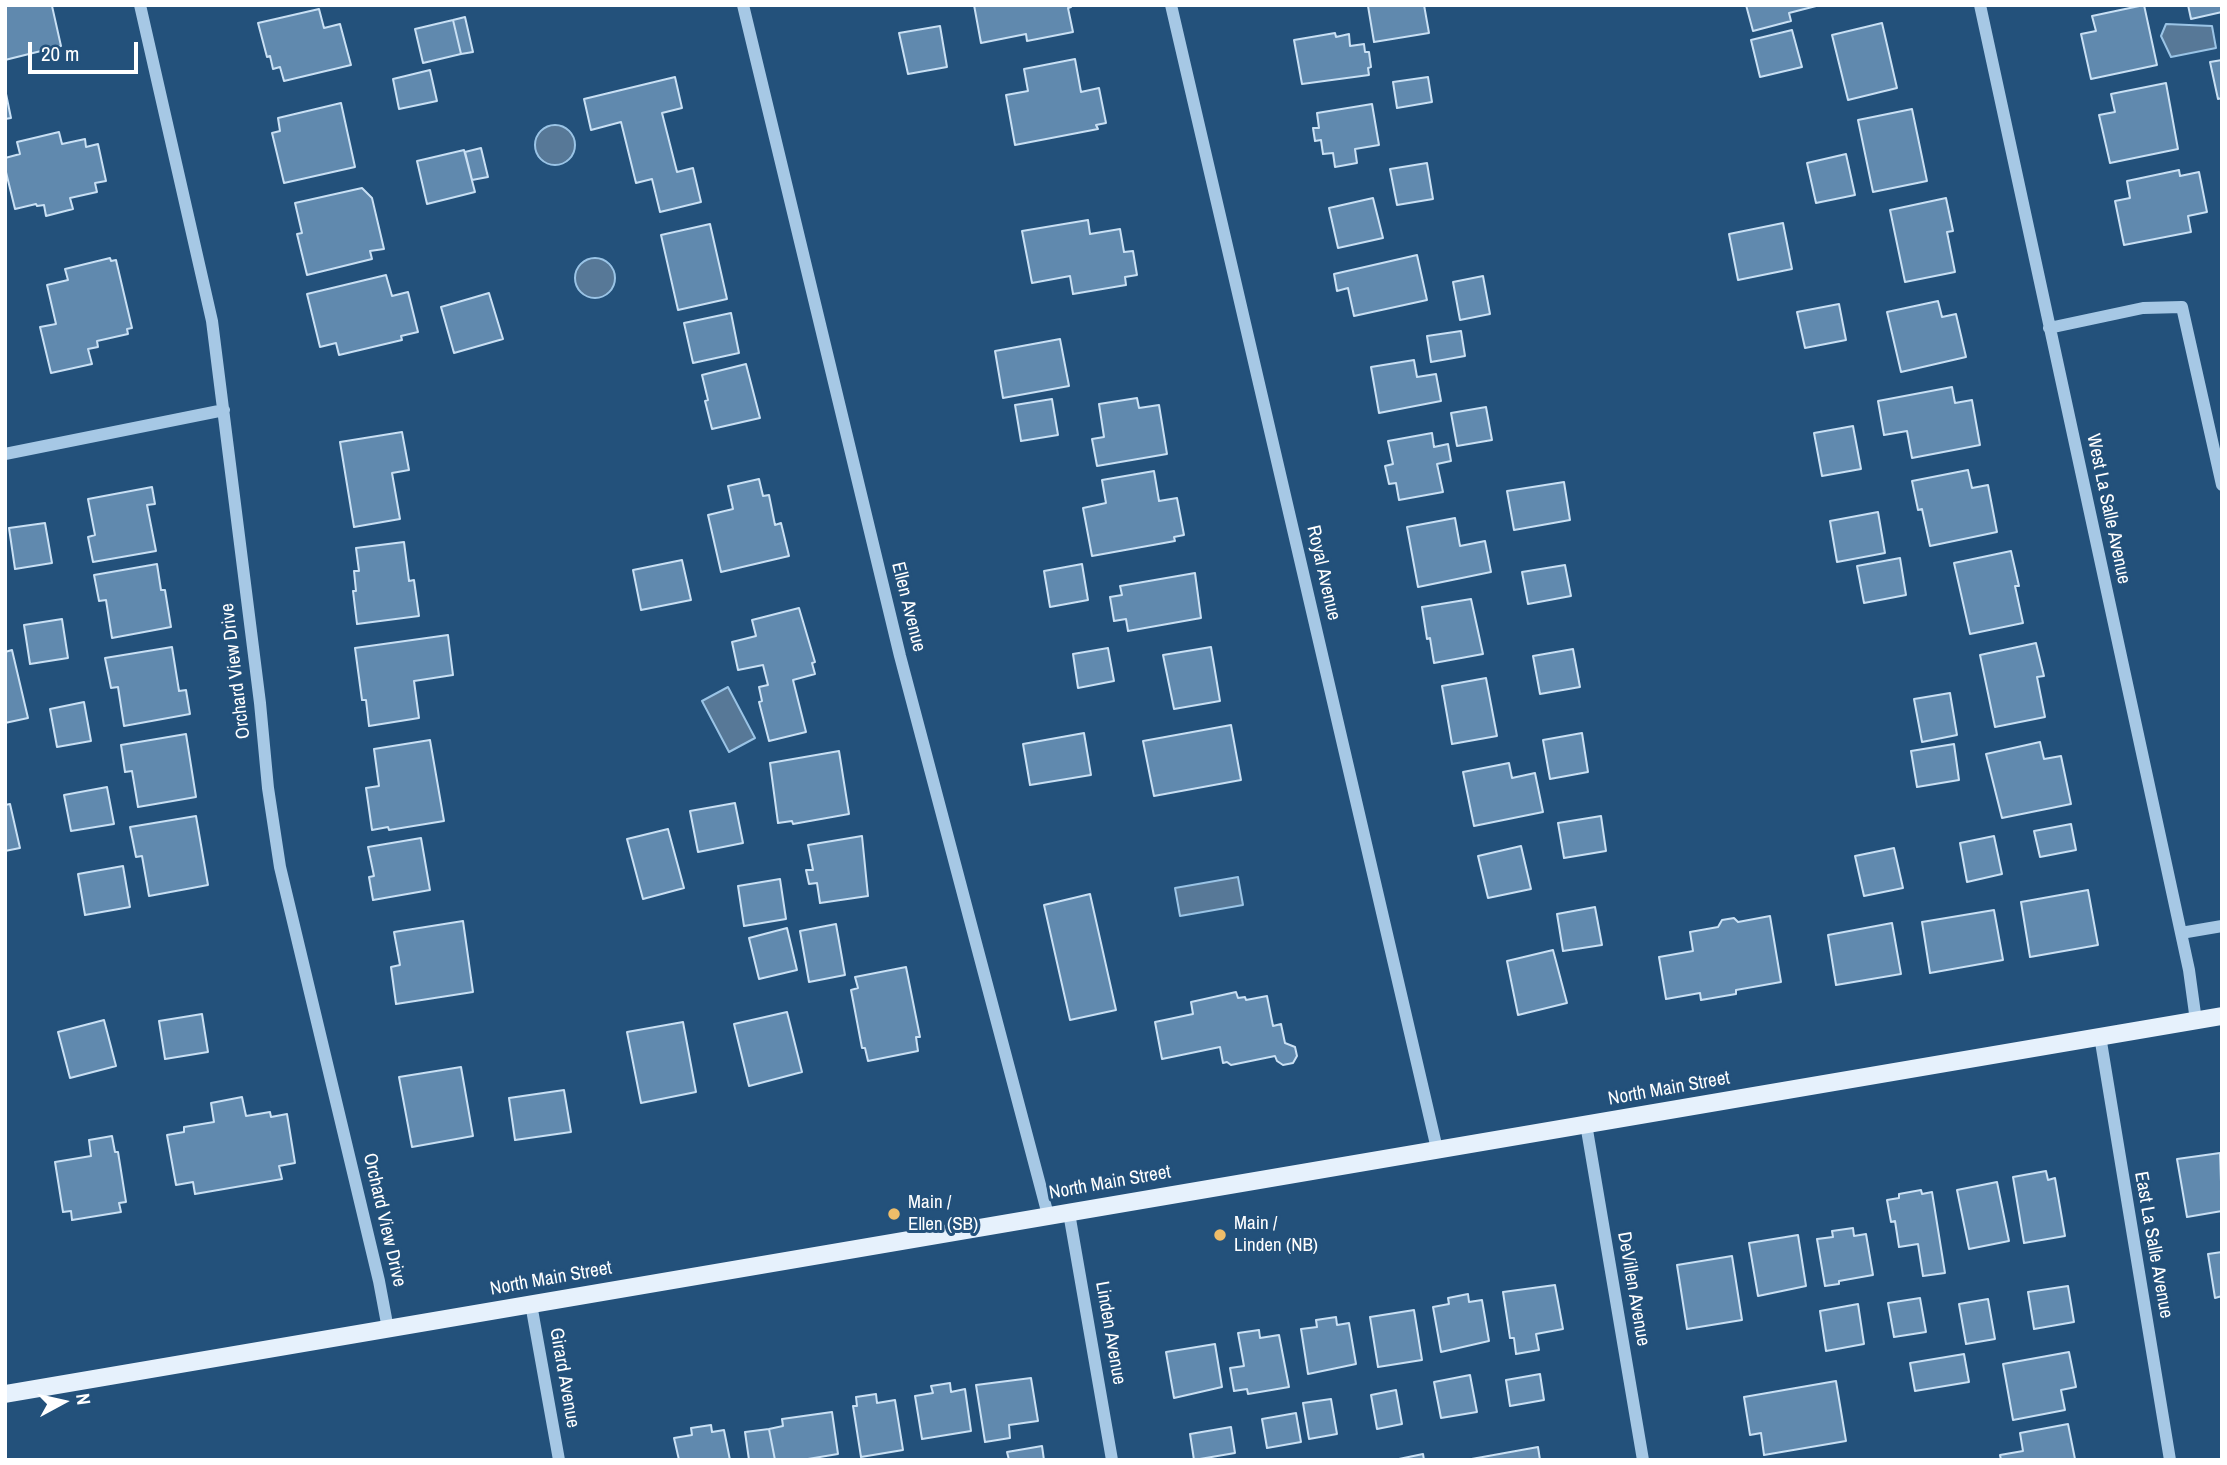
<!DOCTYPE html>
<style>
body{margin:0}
#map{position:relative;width:2227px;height:1465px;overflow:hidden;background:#23517b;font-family:"Archivo Narrow",sans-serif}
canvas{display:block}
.frame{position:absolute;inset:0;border:7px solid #fff;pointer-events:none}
.north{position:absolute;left:28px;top:1367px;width:70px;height:70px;-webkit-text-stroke:5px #23517b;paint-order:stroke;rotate:82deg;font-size:19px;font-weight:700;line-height:28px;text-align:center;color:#fff}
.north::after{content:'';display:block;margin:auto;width:24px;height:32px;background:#fff;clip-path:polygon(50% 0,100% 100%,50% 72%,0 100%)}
.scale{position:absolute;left:28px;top:42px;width:110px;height:32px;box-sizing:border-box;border:4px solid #fff;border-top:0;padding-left:9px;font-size:21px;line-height:24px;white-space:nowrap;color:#fff;-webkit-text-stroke:5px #23517b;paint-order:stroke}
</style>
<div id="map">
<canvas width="2227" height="1465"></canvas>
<div class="frame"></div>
<div class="north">N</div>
<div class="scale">20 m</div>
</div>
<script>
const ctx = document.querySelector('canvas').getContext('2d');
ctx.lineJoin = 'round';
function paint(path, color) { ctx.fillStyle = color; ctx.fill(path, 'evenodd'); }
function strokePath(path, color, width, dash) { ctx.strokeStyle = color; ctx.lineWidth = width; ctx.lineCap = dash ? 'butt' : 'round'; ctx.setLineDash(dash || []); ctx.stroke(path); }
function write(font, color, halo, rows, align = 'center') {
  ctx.font = font + ' "Archivo Narrow",sans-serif'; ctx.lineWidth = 6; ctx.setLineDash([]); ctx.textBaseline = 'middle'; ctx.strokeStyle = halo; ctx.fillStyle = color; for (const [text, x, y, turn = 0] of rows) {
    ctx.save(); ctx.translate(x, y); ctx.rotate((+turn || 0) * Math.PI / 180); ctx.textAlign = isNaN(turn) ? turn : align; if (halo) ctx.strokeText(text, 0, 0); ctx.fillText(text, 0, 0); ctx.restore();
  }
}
const water = new Path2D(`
 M2166,24l46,2 4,22 -45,9 -10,-21z
 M535 145a20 20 0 1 1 40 0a20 20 0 1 1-40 0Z
 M575 278a20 20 0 1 1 40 0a20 20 0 1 1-40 0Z
 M728,687l27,51 -26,14 -27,-51z
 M1238,877l5,28 -63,11 -5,-28z`);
const building = new Path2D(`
 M5,5l47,1 9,40 -56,14z
 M974,5h97v2l-3,1 5,24 -46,9 -1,-7 -45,9z
 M1424,5l5,28 -55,9 -6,-36z
 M1746,5h74l-31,8 2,8 -38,10z
 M2144,5l13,60 -66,14 -10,-45 15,-3 -4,-15z
 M2188,5h34v7l-31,7z
 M319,9l5,19 16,-4 11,41 -67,16 -4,-14 -7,2 -3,-13 -3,1 -9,-34z
 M465,17l8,35 -12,2 -8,-34z
 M453,20l8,34 -38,9 -8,-34z
 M1882,23l15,65 -49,12 -16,-65z
 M940,26l7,41 -39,7 -9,-41z
 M1792,30l10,37 -42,10 -9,-37z
 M1335,33l1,4 13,-3 1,12 14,-2 1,8h4l2,15 -3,1 1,7 -67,9 -8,-44z
 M1075,59l6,33 18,-4 7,35 -10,2 2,4 -83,16 -9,-50 22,-4 -4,-22z
 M2222,60v38l-4,1 -8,-37z
 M430,70l7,31 -38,8 -6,-30z
 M675,77l7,31 -20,5 15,59 16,-4 8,34 -41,10 -8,-33 -16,4 -15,-61 -30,8 -7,-31z
 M1428,77l4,25 -35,6 -4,-26z
 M2166,83l12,66 -68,14 -11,-48 16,-3 -4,-18z
 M5,89l6,29 -6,1z
 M341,103l14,64 -71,16 -12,-50 8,-2 -2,-13z
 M1372,104l7,41 -24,4 2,14 -22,4 -2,-14 -10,1 -2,-14 -6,1 -2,-13h6l-2,-15z
 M1912,109l15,72 -54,11 -15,-72z
 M59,132l3,12 23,-5 1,8 12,-3 8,37 -11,2 2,9 -27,6 3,11 -27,7 -2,-11 -7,1 -1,-2 -21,5 -10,-41v-10l15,-4 -3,-12z
 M481,148l7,29 -16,3 -7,-28z
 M464,150l11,42 -48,12 -10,-43z
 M1846,154l9,41 -39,8 -9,-40z
 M1427,163l6,36 -36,6 -7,-36z
 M2179,170l1,6 19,-4 8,40 -19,4 3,16 -67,13 -9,-44 15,-3 -3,-17z
 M362,188l10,10 12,51 -14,2 2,8 -65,16 -10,-41 5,-1 -7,-30z
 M1373,198l10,40 -45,10 -9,-40z
 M1946,198l7,33 -6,1 8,40 -50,10 -15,-72z
 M1088,220l2,14 30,-5 4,23 9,-1 4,24 -12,2 1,8 -53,9 -3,-18 -38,7 -10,-52z
 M1783,223l9,46 -54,11 -9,-46z
 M710,224l17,75 -49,11 -17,-75z
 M1417,255l10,45 -73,16 -6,-28 -11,3 -3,-17z
 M110,258l1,3 5,-1 16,68 -5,1 1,5 -31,7 1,6 -10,2 4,15 -41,9 -11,-46 16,-3 -9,-39 21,-5 -3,-11z
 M386,275l6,21 16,-4 10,40 -17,4 1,4 -63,15 -3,-12 -16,4 -13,-53z
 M1483,276l7,38 -30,6 -7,-38z
 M489,293l14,46 -49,14 -13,-46z
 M1938,301l4,16 14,-3 10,43 -65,15 -14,-60z
 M1839,304l7,36 -41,8 -8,-36z
 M731,313l8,40 -46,10 -9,-40z
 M1461,331l4,25 -34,6 -4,-26z
 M1060,339l9,47 -66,12 -8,-47z
 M1414,360l3,17 19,-3 5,27 -62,12 -8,-46z
 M746,364l14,54 -48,11 -7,-28 3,-1 -6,-25z
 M1952,387l3,16 17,-3 8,45 -68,13 -5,-27 -23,4 -6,-34z
 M1137,398l2,10 20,-3 8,49 -70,12 -5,-27 12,-2 -5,-33z
 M1052,399l6,36 -37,6 -6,-36z
 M1486,407l6,33 -35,6 -6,-33z
 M1853,426l8,43 -39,7 -8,-43z
 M402,432l7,38 -17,3 8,46 -46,8 -14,-85z
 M1432,433l2,14 14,-3 3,17 -14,3 6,28 -44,8 -3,-17 -7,1 -4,-18 8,-2 -5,-23z
 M1968,470l4,18 16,-3 9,47 -67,14 -8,-37 -4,1 -6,-29z
 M1154,471l5,30 18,-3 7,37 -10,2 1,4 -83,15 -9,-48 23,-5 -4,-23z
 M759,479l4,17 6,-1 6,30 6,-2 8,33 -68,16 -13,-57 25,-6 -5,-23z
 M1564,482l6,38 -56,10 -7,-39z
 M152,487l3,17 -8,1 9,46 -63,11 -5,-25 7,-2 -7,-36z
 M1878,512l7,41 -48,9 -7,-41z
 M1455,518l5,28 25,-5 6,31 -73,15 -11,-60z
 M45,523l7,40 -37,6 -6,-41z
 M404,542l5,39 5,-1 5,36 -62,8 -4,-33h3l-2,-20h5l-3,-23z
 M2011,551l8,35h-4l8,37 -53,11 -16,-71z
 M1900,558l6,37 -42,8 -7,-37z
 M682,560l9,40 -50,10 -8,-40z
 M157,564l4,26h4l6,37 -59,11 -6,-38 -7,1 -5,-26z
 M1082,564l6,36 -38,7 -6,-36z
 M1565,565l6,31 -43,8 -6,-32z
 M1195,573l6,45 -73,13 -2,-12 -12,2 -4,-24 12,-2 -2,-9z
 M1471,599l12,55 -49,9 -4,-25 -3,1 -5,-32z
 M799,608l16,54 -3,1 3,11 -22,6 13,52 -37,9 -10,-39 3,-1 -3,-14 9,-2 -5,-20 -25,5 -6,-28 24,-6 -4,-16z
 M62,619l6,39 -38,6 -6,-39z
 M448,635l5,40 -39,6 5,37 -50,8 -3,-26h-4l-7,-52z
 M2036,643l8,33 -7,1 8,40 -50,10 -15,-72z
 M172,647l7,44 7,-1 4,24 -66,12 -6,-39 -7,1 -6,-30z
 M1211,647l9,54 -46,8 -11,-54z
 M1108,648l6,33 -36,7 -5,-34z
 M1573,649l7,38 -40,7 -7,-38z
 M12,650l16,68 -23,5v-71z
 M1486,678l11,58 -45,8 -10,-58z
 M1950,693l7,42 -35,7 -8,-43z
 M84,702l7,39 -34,6 -7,-38z
 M1231,725l10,55 -87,16 -11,-55z
 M1084,733l7,42 -61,10 -7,-41z
 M1582,733l6,39 -38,7 -7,-39z
 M186,734l10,63 -58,10 -6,-36 -7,1 -4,-27z
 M430,740l14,81 -55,9 -1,-3 -16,3 -6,-42 13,-2 -5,-37z
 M2040,742l4,17 17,-3 10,48 -69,14 -16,-64z
 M1954,744l5,36 -42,7 -6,-36z
 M839,751l10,63 -56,10 -1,-3 -14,2 -8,-60z
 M1509,763l3,15 23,-5 8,39 -69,14 -11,-54z
 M107,787l7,37 -43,7 -7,-36z
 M735,803l8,40 -45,9 -8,-41z
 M10,804l10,44 -15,3v-46z
 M196,816l12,69 -59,11 -7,-40 -6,1 -6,-30z
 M1601,816l5,35 -42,7 -6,-35z
 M2071,824l5,26 -36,7 -6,-26z
 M668,829l16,59 -41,11 -16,-60z
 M862,836l6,60 -48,7 -3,-20 -8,1 -3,-14h7l-5,-25z
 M1994,836l8,38 -35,8 -7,-39z
 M421,838l9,52 -57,10 -4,-23 5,-1 -6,-29z
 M1521,846l10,43 -43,9 -10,-42z
 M1894,848l9,40 -39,8 -9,-40z
 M123,866l7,41 -45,8 -7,-41z
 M780,879l6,40 -42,7 -6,-40z
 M2088,890l10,55 -68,12 -9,-55z
 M1090,894l26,116 -46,10 -26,-115z
 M1595,907l7,38 -39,6 -6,-37z
 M1994,910l9,50 -73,13 -8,-51z
 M1770,916l11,66 -45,8v4l-35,6 -1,-7 -34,6 -7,-42 34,-6 -3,-19 28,-5 4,-7 12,-2 4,4z
 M463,921l10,71 -77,12 -5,-37 9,-2 -6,-33z
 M1892,923l9,51 -65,11 -8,-50z
 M836,924l9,51 -36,7 -9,-51z
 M787,928l10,42 -38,9 -10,-41z
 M1553,950l14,53 -49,12 -11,-54z
 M906,967l14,70h-4l2,14 -50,10 -3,-13h-3l-11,-58 7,-2 -3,-11z
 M1236,992l2,6 7,-1 1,3 21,-4 6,30 8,-2 4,19 10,4 2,9 -4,7 -10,2 -6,-4 -2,-5 -44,9 -4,-3 -4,1 -3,-16 -58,12 -7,-37 38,-8 -2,-12z
 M787,1012l15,60 -53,14 -15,-62z
 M202,1014l6,38 -43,7 -6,-38z
 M104,1020l12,46 -46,12 -12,-46z
 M683,1022l13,70 -55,11 -14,-71z
 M461,1067l12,69 -61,11 -13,-70z
 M564,1090l7,42 -56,8 -6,-42z
 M242,1097l4,19 24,-4 1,5 16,-3 8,49 -16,3 3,13 -87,15 -2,-12 -17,3 -9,-50 17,-3v-5l30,-5 -3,-19z
 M112,1136l3,16h3l8,50 -7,1 2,9 -49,8 -1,-9 -8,1 -8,-50 36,-6 -2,-16z
 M2220,1153l2,58 -35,6 -10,-58z
 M2046,1171l2,9 7,-2 10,58 -41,7 -11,-66z
 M1997,1182l12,59 -40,8 -12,-59z
 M1921,1190l1,4 10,-2 13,81 -22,3 -5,-32 -19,3 -4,-26 -4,1 -4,-22 12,-2v-4z
 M1853,1228l1,8 12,-2 7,41 -34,6v3l-14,2 -8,-47 16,-2 -1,-6z
 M1798,1235l8,51 -48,10 -9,-53z
 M2222,1252v44l-7,2 -7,-44z
 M1732,1256l10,64 -55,9 -10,-64z
 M1555,1285l8,44 -27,5 3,16 -23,4 -2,-16h-4l-7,-46z
 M2068,1286l6,36 -40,7 -6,-37z
 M1468,1294l1,8 13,-2 7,41 -48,11 -8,-45 16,-3 -1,-6z
 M1920,1298l6,34 -32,5 -6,-34z
 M1988,1299l7,40 -29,5 -7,-40z
 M1858,1304l6,40 -38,7 -6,-40z
 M1414,1310l8,50 -44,7 -8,-50z
 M1336,1317l1,8 12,-2 7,41 -48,10 -7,-45 16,-2 -1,-7z
 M1259,1330l1,8 19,-3 10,52 -41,7 -1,-5 -13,2 -4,-23 14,-2 -6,-33z
 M1215,1344l7,43 -48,11 -8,-46z
 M2069,1352l7,35 -15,3 4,20 -52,10 -10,-56z
 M1964,1354l5,28 -54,9 -5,-28z
 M1540,1374l4,26 -34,6 -4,-26z
 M1470,1375l7,37 -36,6 -7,-36z
 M1031,1378l7,43 -29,4 1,13 -25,4 -9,-57z
 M1836,1381l10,60 -82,14 -3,-22 -11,2 -6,-38z
 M950,1383l1,9 14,-3 6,42 -49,8 -7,-43 18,-3 -2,-7z
 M1396,1390l6,34 -25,5 -6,-34z
 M876,1394l1,9 18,-3 8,50 -42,7 -8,-51h4l-1,-9z
 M1331,1399l6,35 -28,5 -6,-36z
 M832,1412l6,42 -36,6h-27l-6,-31 14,-3 -1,-7z
 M1296,1413l5,29 -34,6 -5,-29z
 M2068,1424l7,35 -74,1 -1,-5 23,-4 -3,-18z
 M711,1425l1,7 12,-2 6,30h-51l-5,-22 18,-3 -1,-7z
 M1231,1427l4,26 -41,7 -4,-26z
 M769,1429l6,31h-26l-4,-28z
 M1042,1446l2,14h-35l-2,-8z
 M1538,1447l2,13h-74z
 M1423,1454l1,6h-30z`);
const minor = new Path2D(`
 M140,5l72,316 48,382 8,85 12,79 99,414 9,48
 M743,5l157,651 148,559
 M1171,5l266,1144
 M1980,5l209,965 7,51
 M2049,328l94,-20 39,-1 40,178
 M5,454l219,-44
 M2181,933l41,-7
 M2100,1036l70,424
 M1586,1124l57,336
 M1069,1213l43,247
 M531,1304l28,156`);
const major = new Path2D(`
 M5,1394l2217,-378`);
const markers = [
 [894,1214,7,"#efbd69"],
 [1220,1235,7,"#efbd69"]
];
const streetNames = [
 ["West La Salle Avenue",2108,509,78],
 ["Royal Avenue",1323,573,77],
 ["Ellen Avenue",908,607,76],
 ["Orchard View Drive",236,671,-97],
 ["North Main Street",1669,1089,-10],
 ["North Main Street",1110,1183,-10],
 ["Orchard View Drive",384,1220,77],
 ["East La Salle Avenue",2153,1245,80],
 ["North Main Street",551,1279,-10],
 ["DeVillen Avenue",1633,1289,80],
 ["Linden Avenue",1110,1333,80],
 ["Girard Avenue",564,1378,80]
];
const poiNames = [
 ["Main /",908,1203],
 ["Ellen (SB)",908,1225],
 ["Main /",1234,1224],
 ["Linden (NB)",1234,1246]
];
paint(water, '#577897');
strokePath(water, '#9ac4e6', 2);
paint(building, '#6089ae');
strokePath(building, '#c9e0f4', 2);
strokePath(minor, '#a6c8e5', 12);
strokePath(major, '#e6f1fc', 18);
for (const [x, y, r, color] of markers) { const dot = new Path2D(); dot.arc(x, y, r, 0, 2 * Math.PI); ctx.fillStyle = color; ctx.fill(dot); strokePath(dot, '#23517b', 2.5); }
write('19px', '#fff', '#23517b', streetNames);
write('19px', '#fff', '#23517b', poiNames, 'left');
</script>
